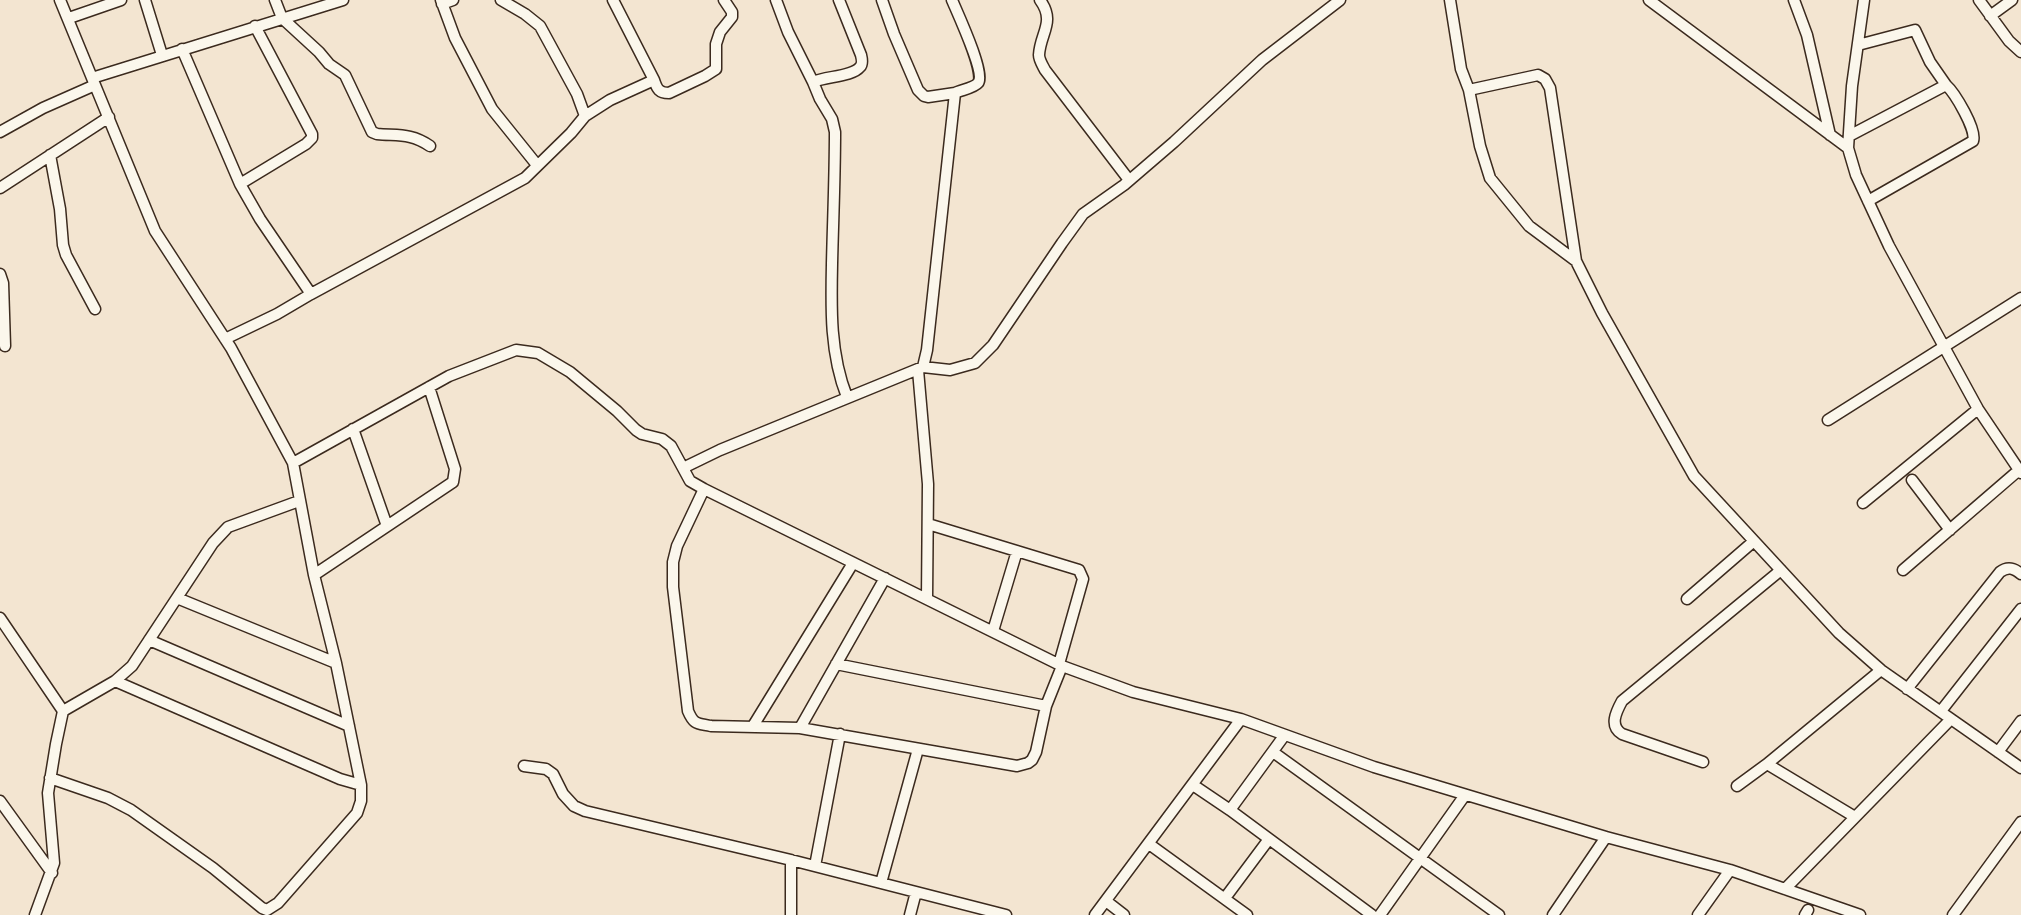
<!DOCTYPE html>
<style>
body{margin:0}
canvas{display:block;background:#f3e5d1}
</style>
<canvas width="2021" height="915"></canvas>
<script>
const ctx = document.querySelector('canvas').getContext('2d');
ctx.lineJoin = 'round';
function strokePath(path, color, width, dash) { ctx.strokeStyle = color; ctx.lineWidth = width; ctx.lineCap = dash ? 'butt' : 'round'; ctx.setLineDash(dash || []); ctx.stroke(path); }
const minor = new Path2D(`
 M145,0l17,55
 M275,0l7,18 37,34 10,12 16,11 27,57 5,2c21,2 34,-1 53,12
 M441,0l14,38 37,71 45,56
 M776,0l12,32 25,50 7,17 12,20 3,13c0,44 -2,88 -3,132 -1,45 -2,90 15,133
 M882,0l12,34 24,56 6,6 4,1 27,-4
 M1040,0c16,22 0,33 -1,55 0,5 4,11 6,15l84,110
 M1450,0l11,69 8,21 11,56 10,32 39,48 47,35 26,52 92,163 145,157 42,37 140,98
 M1649,0l199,148
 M1794,0l13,35 23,100
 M1864,0l-12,86 -4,62 8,27 33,71 89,163 43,64
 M1979,0l30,41 12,11
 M442,4l11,-4
 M1990,16l22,-16
 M69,18l52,-18
 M1858,45l57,-15 15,32 16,23
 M182,49l58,135 20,35 51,75
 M92,78l251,-78
 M654,80c3,9 5,13 15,13l36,-17 11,-7v-25l4,-12 12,-15v-5l-8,-12
 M813,82c13,-6 39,-5 47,-15 3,-3 2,-8 1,-12l-22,-55
 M1469,90l69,-15 7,4 5,9 26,173
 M585,116l25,-16 44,-20 -41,-80
 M0,132l43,-24 52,-23
 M1849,136l97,-51c9,8 31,45 27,56l-105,60
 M50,155l10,54 3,36 3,10 29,54
 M240,184l66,-40 6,-6v-4l-57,-108
 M0,188l109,-71
 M0,274l3,9 2,63
 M225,339l52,-25 34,-20 214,-116 46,-45 14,-17 -8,-22 -37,-68 -15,-12 -24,-14
 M923,367l27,3 25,-7 18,-18 69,-102 21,-29 41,-29 50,-43 88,-82 78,-60
 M918,370l10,114 -1,115
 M1828,420l193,-122
 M353,429l34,97
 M293,463l156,-87 67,-26 22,3 32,19 47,39 19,19 6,4 20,5 9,7 19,35 14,8 358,177 71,26 108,27
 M683,468l37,-18 203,-83 4,-17 28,-257c6,-3 19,-5 23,-10 8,-9 -21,-71 -26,-83
 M1912,480l38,50
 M704,489l-27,57 -4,16v25l15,124c6,14 9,12 23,15l89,2 217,38 11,-3 4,-3 4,-8 10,-46 16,-40
 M1863,503l115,-94
 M928,524l151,46 4,9 -24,85
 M1903,570l116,-100
 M314,575l139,-93 2,-13 -26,-82
 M177,598l159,65
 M1687,599l67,-58
 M0,618l63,93
 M993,631l24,-80
 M149,640l200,86
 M836,664l210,42
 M115,681l225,98 21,6
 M1907,689l93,-117c8,-6 14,-4 21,2
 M1941,711l80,-102
 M753,726l100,-163
 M800,728l85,-150
 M1273,752l226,163
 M1998,752l23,-31
 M1703,762l-81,-28c-13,-8 -6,-22 0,-33l159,-131
 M1767,764l88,53
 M524,766l22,3 7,5 10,20 11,12 11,5 206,49 215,55
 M50,778l58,20 23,12 82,58 49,40 5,2 11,-7 79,-90 4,-12v-16l-25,-122 -22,-88 -21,-112 -62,-115 -76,-117 -95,-231
 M1193,785l37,25 142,105
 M1737,786l30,-22 114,-94
 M0,801l52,72
 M1230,810l54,-74
 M1606,837l124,33 130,45
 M1149,844l98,71
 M815,866l25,-132
 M881,883l37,-134
 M1785,889l166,-170
 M1225,898l44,-59
 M1106,901l18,14
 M35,915l19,-52 -6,-70 8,-49 7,-33 52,-30 17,-15 81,-123 15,-16 71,-26
 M791,915v-55
 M910,915l6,-23
 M1095,915l146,-196 133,48 232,70 -53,78
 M1380,915l85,-120
 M1698,915l32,-45
 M1805,915l3,-5
 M1953,915l68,-93`);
strokePath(minor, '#3b2a1e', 13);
strokePath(minor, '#fbf7ec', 10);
</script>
